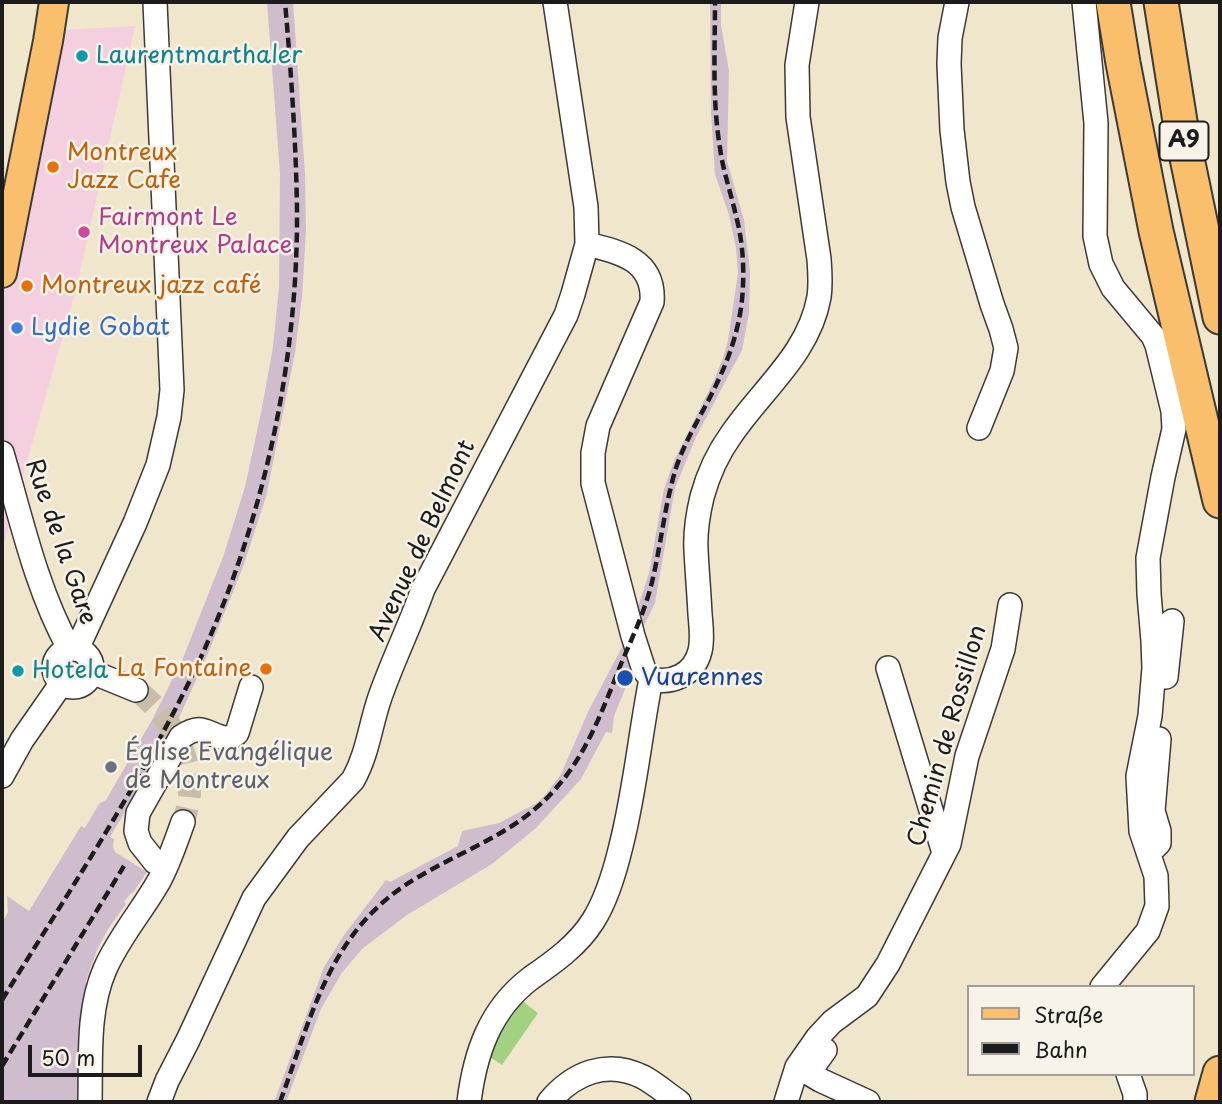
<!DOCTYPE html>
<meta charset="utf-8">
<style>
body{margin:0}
#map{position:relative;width:1222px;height:1104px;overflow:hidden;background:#f0e6cc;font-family:"Playpen Sans",sans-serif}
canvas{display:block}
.frame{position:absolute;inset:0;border:4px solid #1c1c1c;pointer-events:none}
.legend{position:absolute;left:967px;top:985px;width:228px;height:91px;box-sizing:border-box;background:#f7f3e8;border:2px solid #9f9d96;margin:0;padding:9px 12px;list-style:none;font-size:21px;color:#1c1c1c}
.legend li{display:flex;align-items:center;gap:14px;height:35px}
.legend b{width:35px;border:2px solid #9f9d96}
.scale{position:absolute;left:28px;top:1045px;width:114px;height:32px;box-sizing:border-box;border:4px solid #1c1c1c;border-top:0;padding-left:9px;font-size:21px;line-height:24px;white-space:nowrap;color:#1c1c1c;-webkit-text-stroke:5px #f7f3e8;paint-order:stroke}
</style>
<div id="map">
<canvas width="1222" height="1104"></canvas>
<div class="frame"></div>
<ul class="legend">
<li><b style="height:9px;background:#f9bf6d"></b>Straße</li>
<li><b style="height:9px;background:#1c1c1c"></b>Bahn</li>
</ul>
<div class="scale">50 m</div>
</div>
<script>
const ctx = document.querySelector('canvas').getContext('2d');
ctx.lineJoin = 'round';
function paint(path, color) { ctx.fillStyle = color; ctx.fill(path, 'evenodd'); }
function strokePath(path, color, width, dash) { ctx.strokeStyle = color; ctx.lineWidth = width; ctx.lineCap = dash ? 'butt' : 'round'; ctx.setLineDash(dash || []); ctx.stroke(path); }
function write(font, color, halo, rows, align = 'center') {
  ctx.font = font + ' "Playpen Sans",sans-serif'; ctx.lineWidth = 5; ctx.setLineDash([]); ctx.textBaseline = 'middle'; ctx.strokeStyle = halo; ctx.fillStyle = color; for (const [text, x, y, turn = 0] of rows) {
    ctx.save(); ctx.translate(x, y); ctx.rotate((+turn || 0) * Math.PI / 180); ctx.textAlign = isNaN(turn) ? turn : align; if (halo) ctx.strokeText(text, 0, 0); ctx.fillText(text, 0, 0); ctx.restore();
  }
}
const built = new Path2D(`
 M135,26l-59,264 -74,259v-299l59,-220z`);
const industrial = new Path2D(`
 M267,2h26l12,172 1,56 -4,67 -7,56 -29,144 -23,70 -34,84 -36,80 -63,106 4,2 -1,7 2,6 32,20 -14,21h-2l-7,9 2,2 -18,25 -11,21 -11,30 -2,122h-82v-179l6,-11 -1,-16 22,15 52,-85 4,2 14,-24 7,-4 46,-80 31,-62 40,-101 22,-70 17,-79 11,-61 6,-60 1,-114z
 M710,2h11v23l8,46 -2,90 17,59 6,52 -1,41 -7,37 -46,87 -21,51 -20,115 -25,51 3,16 -19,46 -2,17 -6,-1 -25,47 -45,49 -44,36 -85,51 -45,34 -21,25 -20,35 -35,93h-12l50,-135 20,-32 42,-55 4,2 68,-36 4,-15 37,-8 38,-20 9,-9 15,-20 27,-62 37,-71 13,-34 11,-34 15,-84 10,-28 41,-83 8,-20 5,-18 10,-67 -2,-25 -7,-33 -14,-41 -4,-61z`);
const green = new Path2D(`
 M521,1000l17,13 -36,52 -15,-10 21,-39z`);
const minorTunnel = new Path2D(`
 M136,690c40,29 67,83 47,132`);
const minor = new Path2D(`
 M957,2l-7,36 -1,26 3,66 6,52 5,25 29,97 9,25 5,19 -4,23 -23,57
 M1084,2l12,121 -1,113 6,28 12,24 40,48 4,9 16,66 1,18 -11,48 -15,81 1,36 4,47 1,27 -4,48 -12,60 3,55 15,45 1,30 -9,25 -46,56
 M2,453c19,65 34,135 67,195
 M54 668a19 19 0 1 1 38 0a19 19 0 1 1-38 0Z
 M77,649l58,-126 23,-58 11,-48 3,-27 -17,-388
 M888,668l56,185
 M92,672l44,18
 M1166,677l6,-56
 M651,679c21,5 43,-4 49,-28 3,-12 1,-25 0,-37 -1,-21 -3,-43 -4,-64 -1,-17 2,-36 6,-53 6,-22 16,-44 29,-62 31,-46 78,-81 88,-138 2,-13 1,-25 0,-38l-21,-142 -1,-52 10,-63
 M2,776l20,-36 39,-56
 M1149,853l10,-10v-12l-6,-20 6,-72
 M165,868l-10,-6 -15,-19 -4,-12 2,-18 43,-76c23,-16 25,-1 48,2l8,-6 14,-46
 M825,1050l-10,14 -5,10 10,6 48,22
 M1128,1074l7,20v8
 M90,1102c1,-43 -3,-92 15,-133 14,-32 37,-58 54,-88 10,-18 17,-40 24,-59
 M159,1102l8,-21 21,-41 66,-142 44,-60 55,-58c15,-27 17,-54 27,-83 13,-37 30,-71 43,-108l143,-274 7,-21 14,-50 -1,-37 -31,-205
 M469,1102c6,-49 21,-93 62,-124 23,-16 47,-33 62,-57 14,-22 22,-50 28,-75 14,-55 19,-111 30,-167l-7,-9 -11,-34 -40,-153v-30l5,-27 54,-124c3,-42 -32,-50 -65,-58
 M549,1102c24,-29 58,-43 94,-25 13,7 24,17 36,25
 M786,1102l11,-35 21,-30 14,-15 35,-26 21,-32 61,-120 18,-88 36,-107 7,-44`);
const major = new Path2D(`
 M2,273l46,-232 6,-39`);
const highway = new Path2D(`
 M1113,2l10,61 33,168 64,270
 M1161,2l21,132 38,183
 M1212,1102l8,-29`);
const rail = new Path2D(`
 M2,1000c69,-112 143,-223 199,-343 63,-138 97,-295 96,-447 -1,-69 -6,-139 -12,-208
 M2,1066l122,-200
 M280,1102c33,-89 50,-175 140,-226 49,-29 99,-44 137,-89 31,-35 47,-81 64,-123 11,-26 23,-51 30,-78 10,-39 13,-79 25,-118 10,-30 28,-57 41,-85 15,-31 25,-64 26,-98 1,-23 -1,-47 -7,-69 -5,-23 -13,-45 -16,-68 -8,-48 -5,-98 -5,-146`);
const markers = [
 [82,56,7,"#0f9aa8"],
 [53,167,7,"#e8710a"],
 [84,232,7,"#d1479c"],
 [27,286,7,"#e8710a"],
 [17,328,7,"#3f7fe0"],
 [266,669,7,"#e8710a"],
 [18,671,7,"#0f9aa8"],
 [625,678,9,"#1a4fb4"],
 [111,767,7,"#6b7280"]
];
const shields = [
 [1184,141,49]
];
const shieldNames = [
 ["A9",1184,141]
];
const cultureNames = [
 ["Laurentmarthaler",96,56],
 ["Hotela",32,671]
];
const foodNames = [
 ["Montreux",67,153],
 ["Jazz Cafe",67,181],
 ["Montreux jazz café",41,286],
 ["La Fontaine",252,669,"right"]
];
const hotelNames = [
 ["Fairmont Le",98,218],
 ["Montreux Palace",98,246]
];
const shopNames = [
 ["Lydie Gobat",31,328]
];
const streetNames = [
 ["Avenue de Belmont",423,541,-65],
 ["Rue de la Gare",60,542,71],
 ["Chemin de Rossillon",948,736,-74]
];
const transitNames = [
 ["Vuarennes",641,678]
];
const worshipNames = [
 ["Église Evangélique",125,753],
 ["de Montreux",125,781]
];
paint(built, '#f3cfdf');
paint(industrial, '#cfbdce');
paint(green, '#a2d281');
strokePath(minorTunnel, '#c6bea9', 23, [23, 11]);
strokePath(minor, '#3c3a36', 26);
strokePath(major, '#3c3a36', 32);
strokePath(highway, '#3c3a36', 37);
strokePath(minor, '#fff', 23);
strokePath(major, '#f9bf6d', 28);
strokePath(highway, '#f9bf6d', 33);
strokePath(rail, '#1c1c1c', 4.5, [10, 5]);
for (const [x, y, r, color] of markers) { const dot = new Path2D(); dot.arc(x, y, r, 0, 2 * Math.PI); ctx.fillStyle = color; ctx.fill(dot); strokePath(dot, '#f7f3e8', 2.5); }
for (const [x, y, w] of shields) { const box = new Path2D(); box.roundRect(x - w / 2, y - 19.5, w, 39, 5); ctx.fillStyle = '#f7f3e8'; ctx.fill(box); strokePath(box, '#1c1c1c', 2); }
write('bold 23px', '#1c1c1c', null, shieldNames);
write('24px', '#0d838f', '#f7f3e8', cultureNames, 'left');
write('24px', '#c56008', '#f7f3e8', foodNames, 'left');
write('24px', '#b23c85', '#f7f3e8', hotelNames, 'left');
write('24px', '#366cbe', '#f7f3e8', shopNames, 'left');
write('24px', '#1c1c1c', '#f7f3e8', streetNames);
write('24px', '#164399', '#f7f3e8', transitNames, 'left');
write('24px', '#5b616d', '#f7f3e8', worshipNames, 'left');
</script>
